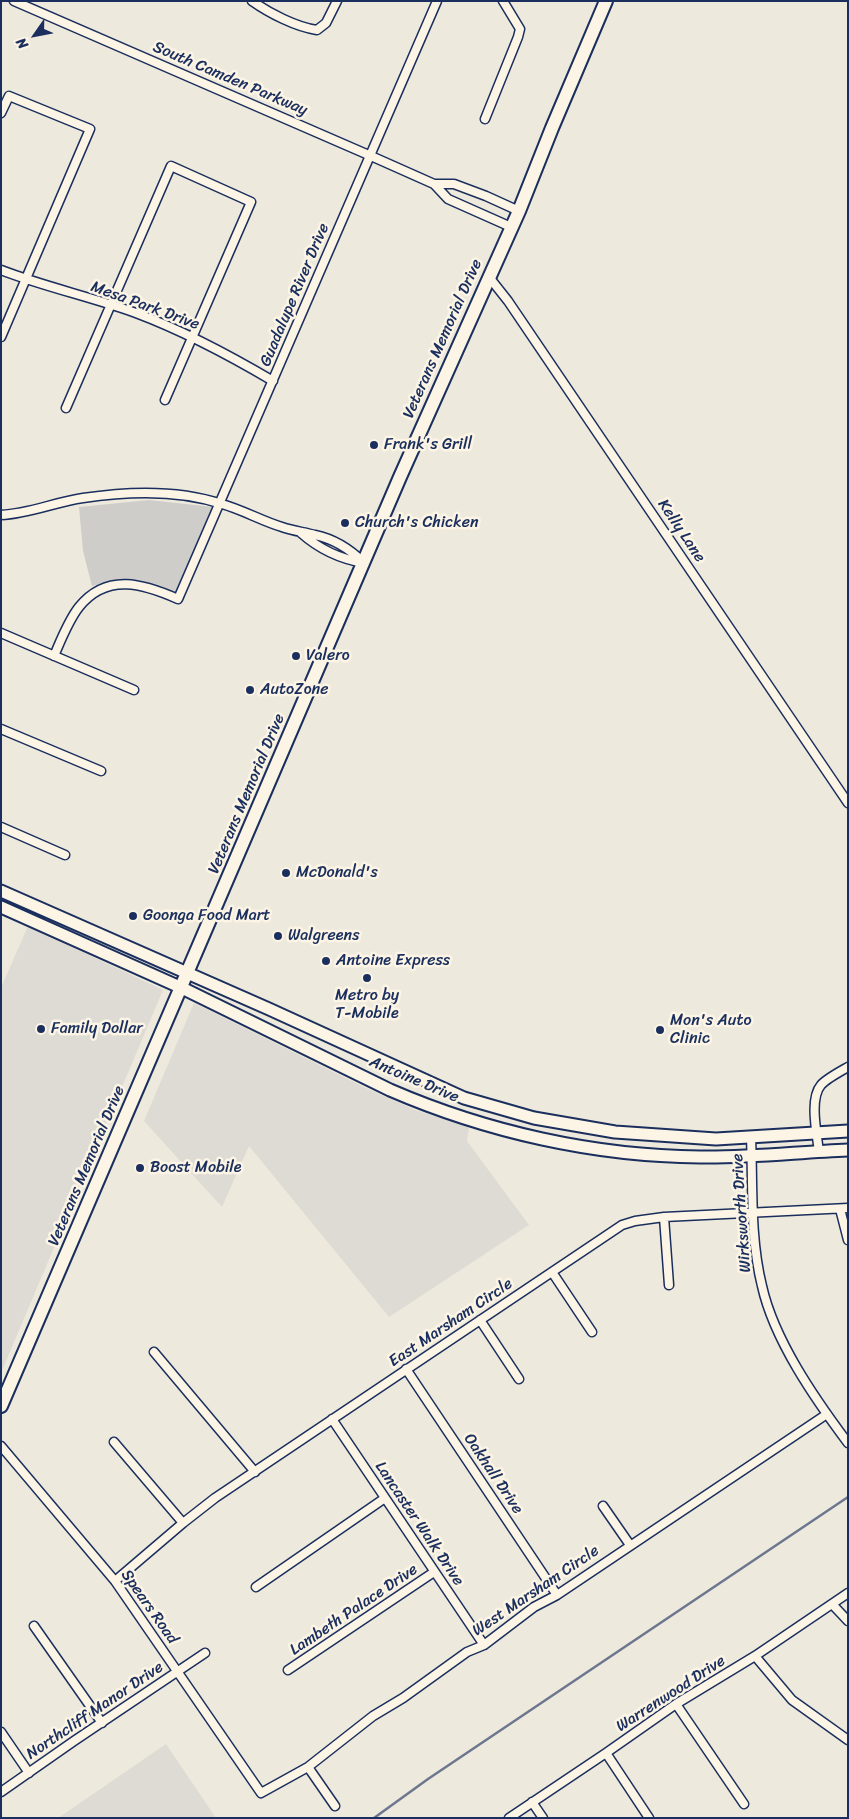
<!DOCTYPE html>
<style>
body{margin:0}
#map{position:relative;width:849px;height:1819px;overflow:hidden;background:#eee9dd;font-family:Sriracha,sans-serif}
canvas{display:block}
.frame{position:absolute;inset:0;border:2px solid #1b2f5e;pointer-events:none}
.north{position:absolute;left:10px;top:10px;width:50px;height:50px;-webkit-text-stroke:4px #fcf5e5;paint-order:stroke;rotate:237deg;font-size:14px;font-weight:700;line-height:20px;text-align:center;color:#1b2f5e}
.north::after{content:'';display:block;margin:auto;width:18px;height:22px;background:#1b2f5e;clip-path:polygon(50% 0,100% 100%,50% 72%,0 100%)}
</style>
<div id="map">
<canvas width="849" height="1819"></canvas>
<div class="frame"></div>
<div class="north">N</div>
</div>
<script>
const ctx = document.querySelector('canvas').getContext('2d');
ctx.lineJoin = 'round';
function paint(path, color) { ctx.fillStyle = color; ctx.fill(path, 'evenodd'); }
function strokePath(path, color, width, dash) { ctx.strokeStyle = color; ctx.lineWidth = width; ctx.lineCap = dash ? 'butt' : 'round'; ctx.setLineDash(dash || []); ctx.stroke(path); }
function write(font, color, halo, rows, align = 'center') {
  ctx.font = font + ' Sriracha,sans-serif'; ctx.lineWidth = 5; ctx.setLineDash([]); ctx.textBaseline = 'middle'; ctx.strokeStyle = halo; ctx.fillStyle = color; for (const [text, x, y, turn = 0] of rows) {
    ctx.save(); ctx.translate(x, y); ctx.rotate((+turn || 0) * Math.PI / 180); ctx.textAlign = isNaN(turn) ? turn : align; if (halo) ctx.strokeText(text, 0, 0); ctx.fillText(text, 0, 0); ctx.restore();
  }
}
const built = new Path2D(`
 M28,926l135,64 -162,383v-385z
 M194,1003l174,86 47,21 54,17 -2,14 62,84 -140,92 -140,-171 -27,61 -78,-86z
 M166,1744l50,74h-158z`);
const green = new Path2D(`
 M149,500l64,7 -37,86 -24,-8 -38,-5 -22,6 -9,-35 -4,-44z`);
const stream = new Path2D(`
 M374,1818l54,-39 420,-282`);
const minor = new Path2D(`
 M14,1l357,155 63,28 14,15 63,28
 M252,1c17,12 44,26 65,29l9,-7 11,-22
 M1,113l8,-17 81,33 -89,208
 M485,119l33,-82 2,-8 -17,-28
 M434,184h20l32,12 33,15
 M1,270c44,17 91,27 135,43 48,18 93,42 137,68
 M489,277l19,24 340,502
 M66,408l105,-242 80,36 -86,198
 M1,515c28,-1 54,-13 82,-17 46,-7 94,-9 139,6 21,6 40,17 60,23 11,4 22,5 33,8 19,4 36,15 49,28
 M301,533c18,16 39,26 63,30
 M1,633l133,57
 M54,656c7,-16 14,-35 25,-49 28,-35 65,-23 99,-8l259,-598
 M1,729l100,42
 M1,827l64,28
 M751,1137c2,49 -1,101 11,149 12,54 53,113 86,157
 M819,1152c-2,-18 -10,-53 2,-67 5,-6 20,-14 27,-18
 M840,1209l8,31
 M664,1217l5,68
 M552,1272l40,60
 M480,1320l39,59
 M154,1352l101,120
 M406,1369l151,226
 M332,1419l152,226
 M114,1442l69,81
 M1,1446l114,135 146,212 47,-26 65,-51 30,-18 64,-46 17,-7 50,-38 23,-12 270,-181
 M603,1506l27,39
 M115,1581l68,-58 32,-25 407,-273 13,-4 29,-4 184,-9
 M256,1587l129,-89
 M832,1604l16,17
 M34,1626l68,97
 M755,1656l37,44 56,40
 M288,1670l146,-98
 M676,1704l68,100
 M1,1732l28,41
 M606,1753l43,65
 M308,1767l27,39
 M1,1792l73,-51 131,-88
 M532,1802l11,16
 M509,1818l97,-65 70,-49 79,-48 93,-63`);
const secondary = new Path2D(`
 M1,891l268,118 195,89 70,20 81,14 101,7 132,-8
 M1,907l181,81 208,102c97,42 204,66 310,67 49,1 98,-5 148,-7`);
const primary = new Path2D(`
 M1,1406l399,-929 119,-266 33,-83 54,-127`);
const markers = [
 [374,445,5,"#1b2f5e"],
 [345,523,5,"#1b2f5e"],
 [296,656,5,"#1b2f5e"],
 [250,690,5,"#1b2f5e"],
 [286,873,5,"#1b2f5e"],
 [133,916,5,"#1b2f5e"],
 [278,936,5,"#1b2f5e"],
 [326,961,5,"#1b2f5e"],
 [367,978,5,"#1b2f5e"],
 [41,1029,5,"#1b2f5e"],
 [660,1030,5,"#1b2f5e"],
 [140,1168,5,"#1b2f5e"]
];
const streetNames = [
 ["South Camden Parkway",230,79,23],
 ["Guadalupe River Drive",295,295,-67],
 ["Mesa Park Drive",145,306,20],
 ["Veterans Memorial Drive",443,339,-66],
 ["Kelly Lane",681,531,56],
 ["Veterans Memorial Drive",247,794,-67],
 ["Antoine Drive",414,1080,23],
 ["Veterans Memorial Drive",87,1166,-67],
 ["Wirksworth Drive",742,1213,-94],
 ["East Marsham Circle",451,1323,-34],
 ["Oakhall Drive",493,1474,56],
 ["Lancaster Walk Drive",419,1524,56],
 ["West Marsham Circle",536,1591,-34],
 ["Spears Road",149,1607,55],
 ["Lambeth Palace Drive",354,1610,-34],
 ["Warrenwood Drive",671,1694,-33],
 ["Northcliff Manor Drive",95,1711,-34]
];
const poiNames = [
 ["Frank's Grill",384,445],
 ["Church's Chicken",355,523],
 ["Valero",306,656],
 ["AutoZone",260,690],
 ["McDonald's",296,873],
 ["Goonga Food Mart",143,916],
 ["Walgreens",288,936],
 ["Antoine Express",336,961],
 ["Metro by",367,996,"center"],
 ["T-Mobile",367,1014,"center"],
 ["Mon's Auto",670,1021],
 ["Clinic",670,1039],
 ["Family Dollar",51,1029],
 ["Boost Mobile",150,1168]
];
paint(built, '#dedbd4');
paint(green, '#cfcdca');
strokePath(stream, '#6c778f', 2.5);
strokePath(minor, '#1b2f5e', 11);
strokePath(secondary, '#1b2f5e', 15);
strokePath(primary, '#1b2f5e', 16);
strokePath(minor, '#fcf5e5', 8);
strokePath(secondary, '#fcf5e5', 11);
strokePath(primary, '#fcf5e5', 12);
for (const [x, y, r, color] of markers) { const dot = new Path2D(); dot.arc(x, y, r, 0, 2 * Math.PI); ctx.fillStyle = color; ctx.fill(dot); strokePath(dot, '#fcf5e5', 2); }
write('16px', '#1b2f5e', '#fcf5e5', streetNames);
write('16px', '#1b2f5e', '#fcf5e5', poiNames, 'left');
</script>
